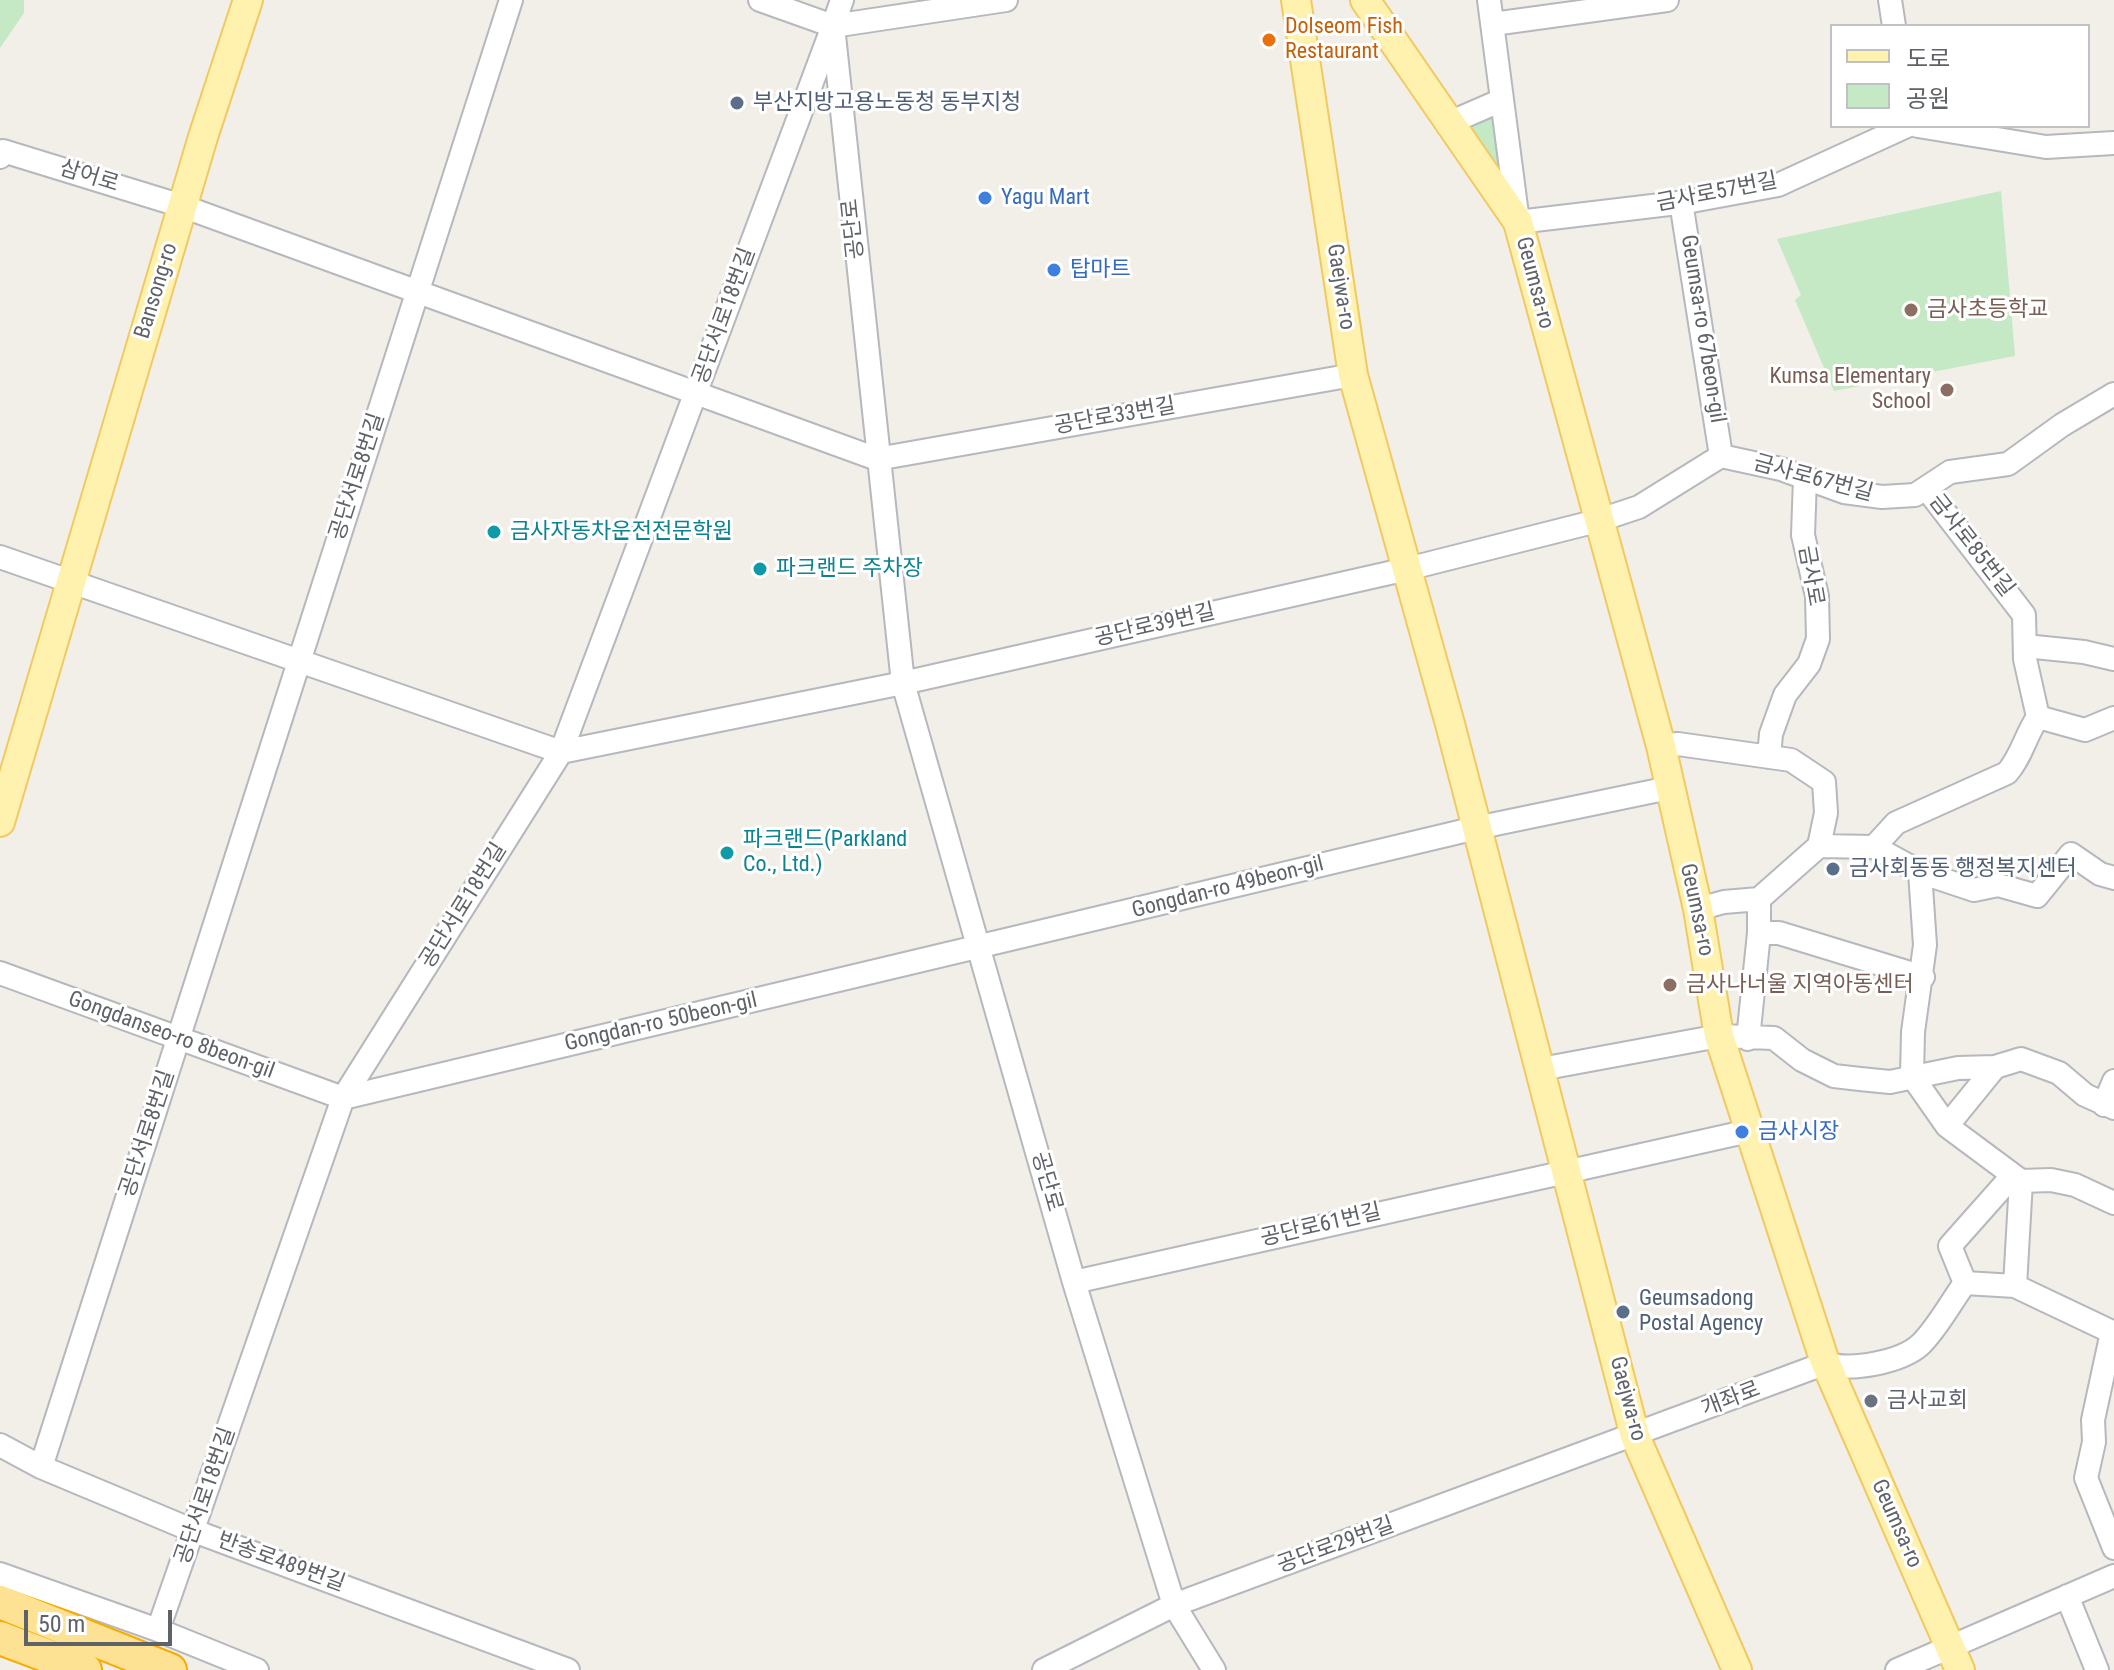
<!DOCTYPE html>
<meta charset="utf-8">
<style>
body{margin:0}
#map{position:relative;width:2114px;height:1670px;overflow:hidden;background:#f1efe8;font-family:"Roboto Condensed","Noto Sans KR",sans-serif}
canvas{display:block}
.legend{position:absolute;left:1830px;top:24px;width:260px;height:104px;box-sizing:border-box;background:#fff;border:2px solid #bfc1c3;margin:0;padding:10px 14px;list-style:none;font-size:24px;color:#5f6368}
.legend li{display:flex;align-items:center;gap:16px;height:40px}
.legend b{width:40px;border:2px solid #bfc1c3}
.scale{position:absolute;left:24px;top:1610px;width:148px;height:36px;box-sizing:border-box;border:4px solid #5f6368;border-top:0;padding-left:10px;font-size:24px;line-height:28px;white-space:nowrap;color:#5f6368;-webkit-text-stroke:6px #fff;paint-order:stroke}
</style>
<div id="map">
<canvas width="2114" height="1670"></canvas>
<ul class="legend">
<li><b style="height:10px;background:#fff2af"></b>도로</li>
<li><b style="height:22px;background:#c5e8c5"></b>공원</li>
</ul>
<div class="scale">50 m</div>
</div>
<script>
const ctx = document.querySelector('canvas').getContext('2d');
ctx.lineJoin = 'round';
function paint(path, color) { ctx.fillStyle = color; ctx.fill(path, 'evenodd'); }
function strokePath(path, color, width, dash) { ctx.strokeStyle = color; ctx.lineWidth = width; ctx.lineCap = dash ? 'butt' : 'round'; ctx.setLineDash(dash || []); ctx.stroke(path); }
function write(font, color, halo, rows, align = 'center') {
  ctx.font = font + ' "Roboto Condensed","Noto Sans KR",sans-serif'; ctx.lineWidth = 6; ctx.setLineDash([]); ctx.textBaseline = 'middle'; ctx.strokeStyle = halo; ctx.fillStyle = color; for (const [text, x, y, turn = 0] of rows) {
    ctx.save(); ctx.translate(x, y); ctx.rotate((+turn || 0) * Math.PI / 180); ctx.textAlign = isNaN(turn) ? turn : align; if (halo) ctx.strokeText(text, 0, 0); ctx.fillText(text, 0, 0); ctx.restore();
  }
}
const green = new Path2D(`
 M0,0h24v13l-24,35z
 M1494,115l12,69 -39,-57z
 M2001,191l14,165 -181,35 -39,-91 6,-5 -24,-56z`);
const minor = new Path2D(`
 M760,0l73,26 173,-26
 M842,0l-9,26 70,657 171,599 100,323 40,65
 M1489,0l29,222 168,-20 92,-17 129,-59
 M1890,0l4,26
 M1493,24l174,-24
 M1449,123l53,-23
 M1918,126l128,21 68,-4
 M0,157l3,-6 179,55 695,253 476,-84
 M1681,202l40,254
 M1926,488l98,127 1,44 13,58
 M0,557l561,195 342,-69 504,-114 190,-48 42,-14 82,-51 60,13 63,23 38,5 33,-2 35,-23 58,-8 54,-39 52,-31
 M2025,646l59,6 30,7
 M2038,717c-13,19 -16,39 -31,56l-111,50 -22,24 46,25 5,73 -12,87 -1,44 35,50 74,55 30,-1 24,5 39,18
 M2038,717l47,13 29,-12
 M1661,746l17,-2 113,16 33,22 2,31 -7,33
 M1769,757l2,-23 14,-39 24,-31 9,-25 -1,-43 -14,-61 2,-57
 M1920,872l54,18 24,-5 39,11 34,-42 29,20 14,4
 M1698,909l26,-7 35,-3 60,-53 55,1
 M1759,933h20l144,44
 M0,973l343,125 1133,-270 193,-40
 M1748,1039l11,-106v-34
 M1541,1069l178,-33 55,2 28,22 32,16 26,3 30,3 68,-14 37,-1 26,-8 38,14 26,22 29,13
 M2104,1105l10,-24
 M1947,1126l48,-59
 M1074,1282l675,-151
 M1965,1283l-15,-37 63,-71
 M2015,1286l6,-105
 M2112,1332l-19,88 1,22 -8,36 28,70
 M0,1445l41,22 153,64 374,139
 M41,1467l470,-1467
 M0,1574l158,56 185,-532 218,-346 272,-726
 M2067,1596l30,74
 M158,1630l99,40
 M1044,1670l130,-65 652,-242c24,9 76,-1 95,-19 17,-17 30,-42 44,-61l50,3 99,47
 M1897,1670l217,-94`);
const major = new Path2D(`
 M1296,0l57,375 97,349 185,712 102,234
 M1365,0l153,222 143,524 37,163 21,127 105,323 136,311
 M0,822l203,-685 45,-137`);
const highway = new Path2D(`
 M0,1602l170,68
 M0,1638l85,32`);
const markers = [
 [1269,40,8,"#e8710a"],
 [737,103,8,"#5c6f8a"],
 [985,198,8,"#3f7fe0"],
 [1054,270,8,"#3f7fe0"],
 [1911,310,8,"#8d6e63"],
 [1947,390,8,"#8d6e63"],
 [494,532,8,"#0f9aa8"],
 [760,569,8,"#0f9aa8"],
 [727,853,8,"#0f9aa8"],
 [1833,869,8,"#5c6f8a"],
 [1670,985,8,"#8d6e63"],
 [1742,1132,8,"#3f7fe0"],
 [1623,1312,8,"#5c6f8a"],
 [1871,1401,8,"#6b7280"]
];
const foodNames = [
 ["Dolseom Fish",1285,27],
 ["Restaurant",1285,52]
];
const serviceNames = [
 ["부산지방고용노동청 동부지청",753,103],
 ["금사회동동 행정복지센터",1849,869],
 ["Geumsadong",1639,1299],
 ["Postal Agency",1639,1324]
];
const streetNames = [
 ["삼어로",89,177,17],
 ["금사로57번길",1717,193,-11],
 ["공단로",854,229,-96],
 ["Geumsa-ro",1534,283,75],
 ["Gaejwa-ro",1340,287,81],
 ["Bansong-ro",157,291,-73],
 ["공단서로18번길",725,316,-70],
 ["Geumsa-ro 67beon-gil",1702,329,81],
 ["공단로33번길",1115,417,-10],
 ["공단서로8번길",358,477,-72],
 ["금사로67번길",1813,479,15],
 ["금사로85번길",1971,546,52],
 ["금사로",1810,576,80],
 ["공단로39번길",1155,626,-13],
 ["Gongdan-ro 49beon-gil",1228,888,-14],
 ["공단서로18번길",464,906,-58],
 ["Geumsa-ro",1696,910,78],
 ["Gongdan-ro 50beon-gil",661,1023,-13],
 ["Gongdanseo-ro 8beon-gil",171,1036,20],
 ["공단서로8번길",148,1134,-72],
 ["공단로",1046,1182,74],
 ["공단로61번길",1321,1226,-13],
 ["Gaejwa-ro",1627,1399,75],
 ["개좌로",1731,1400,-21],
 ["공단서로18번길",206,1496,-71],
 ["Geumsa-ro",1896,1524,66],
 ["공단로29번길",1336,1546,-20],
 ["반송로489번길",281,1563,20]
];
const shopNames = [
 ["Yagu Mart",1001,198],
 ["탑마트",1070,270],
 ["금사시장",1758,1132]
];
const educationNames = [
 ["금사초등학교",1927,310],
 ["Kumsa Elementary",1931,377,"right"],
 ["School",1931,402,"right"],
 ["금사나너울 지역아동센터",1686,985]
];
const cultureNames = [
 ["금사자동차운전전문학원",510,532],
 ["파크랜드 주차장",776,569],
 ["파크랜드(Parkland",743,840],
 ["Co., Ltd.)",743,865]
];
const worshipNames = [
 ["금사교회",1887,1401]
];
paint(green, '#c5e8c5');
strokePath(minor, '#b5b8bc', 26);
strokePath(major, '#f2c960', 32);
strokePath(highway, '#f9ab00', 36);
strokePath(minor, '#fff', 22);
strokePath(major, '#fff2af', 28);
strokePath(highway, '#fde293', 32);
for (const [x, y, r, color] of markers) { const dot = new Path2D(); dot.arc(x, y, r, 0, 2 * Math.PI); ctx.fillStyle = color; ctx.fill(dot); strokePath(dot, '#fff', 3); }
write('22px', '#c56008', '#fff', foodNames, 'left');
write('22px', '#4e5e75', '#fff', serviceNames, 'left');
write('22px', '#5f6368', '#fff', streetNames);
write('22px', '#366cbe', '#fff', shopNames, 'left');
write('22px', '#785e54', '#fff', educationNames, 'left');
write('22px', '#0d838f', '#fff', cultureNames, 'left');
write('22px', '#5b616d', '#fff', worshipNames, 'left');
</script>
